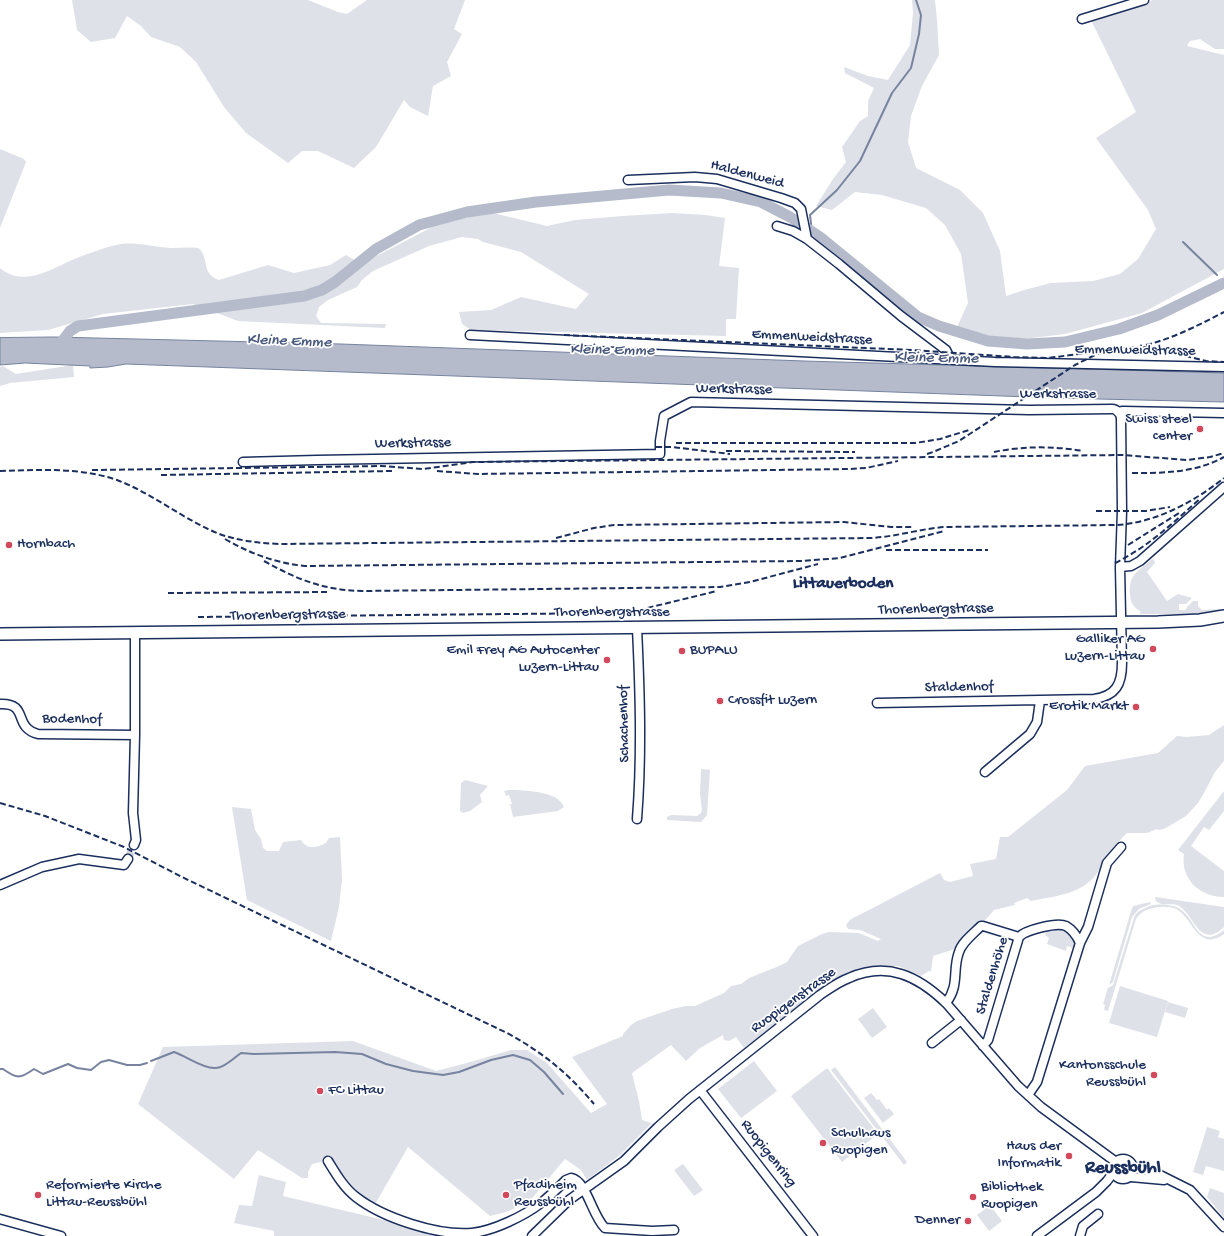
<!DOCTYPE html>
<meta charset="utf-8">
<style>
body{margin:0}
canvas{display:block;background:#fff}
</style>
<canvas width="1224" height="1236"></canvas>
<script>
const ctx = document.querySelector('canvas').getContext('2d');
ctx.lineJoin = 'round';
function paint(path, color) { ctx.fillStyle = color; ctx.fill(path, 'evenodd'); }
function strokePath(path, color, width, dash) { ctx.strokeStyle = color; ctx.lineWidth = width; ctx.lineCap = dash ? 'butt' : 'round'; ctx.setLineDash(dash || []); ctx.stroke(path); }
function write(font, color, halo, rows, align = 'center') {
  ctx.font = font + ' "Gochi Hand",sans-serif'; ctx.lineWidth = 3.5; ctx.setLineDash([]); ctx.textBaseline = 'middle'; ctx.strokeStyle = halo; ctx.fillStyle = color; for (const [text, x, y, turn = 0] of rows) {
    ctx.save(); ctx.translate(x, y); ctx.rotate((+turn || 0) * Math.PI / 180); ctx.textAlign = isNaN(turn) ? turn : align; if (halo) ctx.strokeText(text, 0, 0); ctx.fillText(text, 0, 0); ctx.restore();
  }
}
const green = new Path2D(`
 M72,0h236l30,12 9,2 20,-14h98l-11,29 8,5 -15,28 4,14 -18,10 -5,30 -18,-9 -6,-7 -28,47 -22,21 -36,-17h-16l-14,12 -42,-30 -22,-26 -28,-45 -16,-15 -29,-10 -10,-11 -14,-10 -12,22 -24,4 -14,-12z
 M912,0h23l2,20 2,35 -17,31 -11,30 -3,26 8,26 44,22 23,23 17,38 6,45 18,-6 27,-7 42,-2 27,-7 18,-15 18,-30 -8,-19 -52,-72 40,-26 -45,-92 62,-20h71v49h-9l-15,-10 -10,2 -3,5 37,9v214l-82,44 -77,21 -58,7 -50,-14 11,-24 -7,-49 -16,-29 -19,-17 -44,-13 -27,-3 -23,18 -16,-4 17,-27 13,-17 -4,-15 18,-26 8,-5v-15l6,-13 -29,-15 -1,-6 24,9 20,4 22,-35 3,-32z
 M0,149l24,10 2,3 -26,66z
 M489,212l58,14 28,-6 48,-4 49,-3 34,2 19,3 -6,48 20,2 -3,51h-10v17l-255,-6 -9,-6 -3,-12 32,-2 30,-13 55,12 13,-15 -68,-42 -38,-10 -5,-3 -16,-2 -33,9 -56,25 -11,9 -5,7 -29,13 -9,7 -3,9 5,7 65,1 -1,4 -147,-7 -45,-17 -90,10 -55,16 -48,3v-65c23,20 52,1 74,-9 16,-6 31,-12 47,-15 17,-2 33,3 50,4 9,0 18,-1 27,0 12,8 2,26 21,32l49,-15 26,8 36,-8 16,-10 15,9 75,-39z
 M73,365l1,12 -64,6 -10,3v-19l3,-1 13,8z
 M1152,559l2,1 1,3 -8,9 20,29 11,-7 14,4 -6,6h-7v6h7l1,-3 6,-6h5v5l4,4 18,-1 -3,3 -34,2h-43v-3c-7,-4 -9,-8 -10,-16 -2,-20 8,-24 22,-36z
 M1224,725v36l-9,11 -11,21 -6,10 -12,13 -22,13 -6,1 -1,-1 -10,4h-20c-11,10 -20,24 -28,37 -13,24 -44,26 -68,31l-4,-3 -13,5 1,2 -21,5 -12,14 -24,24 -25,8 -2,16 -2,-1 -8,5 -23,-10h-26l-10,2 -16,5 -23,14 -79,61 -8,-11 -7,4 -5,-1 -1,-5 -23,13 -14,13 -15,-16 -39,28 7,28 3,19 10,3 -32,32 -33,25 -6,-10 -16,-11 -36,43 -23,10 -16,4 -82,-69 -34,59 -20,-14 -24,-32 -18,4 -4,8v6h-6l-44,-28 -24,29 -96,-75 25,-57 190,-6 83,30 31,-8 44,-13h16l20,13 44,50 16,-9 -35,-47 51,-21v-2l8,-9 6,-4 35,-12 14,-3h9l29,-13 7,-7 10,-2 8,-6 30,-12 8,-4 11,-16 24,-12 7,-2 30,1 19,8 3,-2 -21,-9 -12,-1 -2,-4 5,-6 14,-7 75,-39 4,7 6,2 23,-6 -3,-12 26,-5 4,-22h8l59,-47 18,-24 73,-13 19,-17 10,1 22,-2z
 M701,769l9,1 -3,45 -6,7 -34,-2v-3l4,-2 26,1 4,-3 1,-3 -2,-16z
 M465,780l23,6 -8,9 2,7 -12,9 -7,2 -3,-2 1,-28z
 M509,790c14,0 50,1 55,17l-6,4 -45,6 -3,-13h2l-3,-9 -3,1 -2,-5z
 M1224,791v20l-15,19 -5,-3 -13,19 33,25v26c-24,0 -44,-18 -40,-43l-6,-4z
 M232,807l19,2 4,21 6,9 2,9 4,3h12l4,-9 18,-2c6,10 15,8 25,3l3,-5 11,-1 2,42 -3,28 -8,34 -84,-41z
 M1155,897l69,10v20c-24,23 -29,-11 -45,-21 -7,-4 -17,1 -23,-5z
 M1150,902l1,2 -12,5 -7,8 -19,65 -4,3 23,-77 1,-2z
 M1152,905c8,-1 20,-1 28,4 16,10 18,42 44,21v4c-25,18 -31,-14 -46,-24 -6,-4 -17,-4 -24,-2 -8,1 -13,4 -18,11l-28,92 -4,-1 1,-5 -2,-1 5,-16 5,-3 1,-3 21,-67 4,-4z
 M1056,926c12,3 17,6 20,17l-3,5 -6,-2 -1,5 -19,-7 2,-6 -4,-3 2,-5z
 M1120,986l48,15 -11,36 -48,-14z
 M1168,1002l20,6 -3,10 -20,-6z
 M873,1008l14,19 -15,11 -14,-19z
 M754,1061l23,30 -36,27 -23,-29z
 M835,1067l72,95 -3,3 -73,-95z
 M827,1068l51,66 -36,28 -51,-66z
 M871,1093l6,7 2,-1 8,11 2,-2 5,6 -11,9 -19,-25z
 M1207,1127l13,4 -2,6 6,2v32l-18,-5 -3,9 -10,-3z
 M683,1164l20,26 -9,6 -20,-26z
 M259,1175l27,7 -3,14 168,40h-177v-5l-40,-8 5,-18 13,1z
 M1210,1188l14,5v25l-17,-21z
 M990,1205l12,16 -13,10 -12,-16z`);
const water = new Path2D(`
 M54,337l287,7 463,17 420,12v29l-167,-4 -931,-34 -18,3 -18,1v-2l-65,-3 -25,2v-27z`);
const stream = new Path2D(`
 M812,232l-2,-17 27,-25 23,-29 32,-68 19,-25 8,-34 2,-19 -5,-15
 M1183,242l34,33
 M151,1061l23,-9c12,4 28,16 40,16 9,1 20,-10 27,-15l13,1 81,-2 27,2 24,10 27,7 30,4 16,-3 32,-12 22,-5 17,5 14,12 19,22
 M0,1069h3c14,10 17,10 31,0l9,5 25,-10 9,4 14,2 10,-8 8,-2 18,5h13l7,-2`);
const river = new Path2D(`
 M57,348l13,-17 8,-5 226,-30 18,-6 13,-8 41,-33 43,-24 48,-13 69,-10 133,-12 52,3 40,9 29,15 30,20 98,80 21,9 49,15 39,3 38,-2 54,-13 39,-14 66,-32`);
const minorTunnel = new Path2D(`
 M128,859l6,-14`);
const minor = new Path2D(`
 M1082,19l62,-19
 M628,180l67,-3 22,2 64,19 14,5 6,6 6,30
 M777,226l16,5 14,8 32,25 62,52 45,34 4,8
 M470,335l525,27 229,5
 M1118,412l5,-1 101,2
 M243,462l74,-2 343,-6v-13l4,-25 27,-14 338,8 83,-1c5,0 9,5 9,10l1,92 -2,56 2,96c0,21 -6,33 -28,36l-217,4
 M1120,567l11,-1 9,-5 84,-74
 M0,704c30,-1 12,23 38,30l97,1
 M985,772l45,-38 7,-12 3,-21
 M637,819c5,-64 3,-127 0,-191
 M134,845l2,-5 -3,-27 2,-78v-102
 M0,885l42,-18 37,-8 45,6 4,-6
 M946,1003c14,-18 6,-33 13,-51 3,-10 14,-18 22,-26h2l36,11
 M932,1043l29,-23
 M983,1046l5,-6 31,-103c6,-7 38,-15 47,-11 7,4 11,10 14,17
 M700,1090l113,146
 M1028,1095l9,-13 43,-139 8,-16 19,-64 14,-16
 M1113 1169a10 10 0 1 1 20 0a10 10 0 1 1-20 0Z
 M328,1161c8,13 16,27 28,36 27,21 82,39 116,36 21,-2 52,-17 69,-30 9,-7 17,-15 25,-23l5,-2c16,3 21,38 34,50l47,3 22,-1
 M1134,1167l20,5 36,18 34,37
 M1131,1177l33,3
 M0,1219l61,17
 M532,1236l37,-36 55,-39 34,-34 31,-28 131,-104c9,-6 18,-13 29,-17 38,-17 69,-2 97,25l72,83 23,21 75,55
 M1037,1236l59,-44 11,-11 6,-8
 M1080,1236l3,-10 15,-12`);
const major = new Path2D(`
 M0,634l1158,-12 42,-2 24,-4`);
const rail = new Path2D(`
 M564,335l348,15 102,7 34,1 46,-6
 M1146,345c28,-7 53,-20 78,-33
 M676,443h239l25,-4 29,-9
 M656,447h16l58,7
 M726,451l129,1
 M994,452c29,-6 60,-6 89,-1
 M927,454l6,-2 26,-11 116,-76 22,-11 23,-6 31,-1 55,14 18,1
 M92,470l289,-4 42,3 50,-7 649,-7 65,5 23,-3 14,-4
 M0,471c39,-1 80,-4 117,9 37,14 68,41 105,55 19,6 37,8 57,9l591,-6c25,-1 49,-9 74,-11l172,-2c39,-2 78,-23 108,-47
 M437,471l41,3 371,-5 17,-1 32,-7
 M1132,473c32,0 63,0 92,-16
 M161,475l232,-4
 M1096,511h50l24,-4
 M556,538l38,-10 20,-3 230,-3 47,5h23
 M225,539c26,15 51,24 80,27l497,-5 38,-3 104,-27
 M1128,545l51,-32
 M886,550h102
 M264,561c34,19 60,29 98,30l358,-4 30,-5 68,-18
 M1115,563c33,-16 59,-41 86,-65
 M168,593l162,-1
 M198,617l417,-4 24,-3 78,-19
 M0,803l45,13 79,31 58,30 325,156c35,19 61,40 87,71`);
const markers = [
 [1200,429,4,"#d1495b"],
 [9,545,4,"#d1495b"],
 [1153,649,4,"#d1495b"],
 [682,651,4,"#d1495b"],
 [607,660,4,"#d1495b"],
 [720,701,4,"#d1495b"],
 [1136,707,4,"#d1495b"],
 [1154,1075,4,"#d1495b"],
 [320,1091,4,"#d1495b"],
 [823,1143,4,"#d1495b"],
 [1069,1156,4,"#d1495b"],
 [38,1195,4,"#d1495b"],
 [506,1195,4,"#d1495b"],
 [973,1197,4,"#d1495b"],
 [968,1221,4,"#d1495b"]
];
const streetNames = [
 ["Haldenweid",747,175,15],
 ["Emmenweidstrasse",812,338,3],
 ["Emmenweidstrasse",1135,351,1],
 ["Werkstrasse",734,390,1],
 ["Werkstrasse",1058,395],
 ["Werkstrasse",413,444,-1],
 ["Thorenbergstrasse",936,610,-1],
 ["Thorenbergstrasse",612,613],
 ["Thorenbergstrasse",288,616,-1],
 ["Staldenhof",959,688,-1],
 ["Bodenhof",72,720,1],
 ["Schachenhof",625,724,-91],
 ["Staldenhöhe",993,976,-73],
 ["Ruopigenstrasse",794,1001,-36],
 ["Ruopigenring",768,1154,52]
];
const poiNames = [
 ["Swiss steel",1192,420,"right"],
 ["center",1192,437,"right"],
 ["Hornbach",17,545],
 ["Galliker AG",1145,640,"right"],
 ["Luzern-Littau",1145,657,"right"],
 ["Emil Frey AG Autocenter",599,651,"right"],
 ["Luzern-Littau",599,668,"right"],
 ["BUPALU",690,651],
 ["Crossfit Luzern",728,701],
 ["Erotik Markt",1128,707,"right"],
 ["Kantonsschule",1146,1066,"right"],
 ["Reussbühl",1146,1083,"right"],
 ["FC Littau",328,1091],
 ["Schulhaus",831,1134],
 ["Ruopigen",831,1151],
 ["Haus der",1061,1147,"right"],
 ["Informatik",1061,1164,"right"],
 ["Reformierte Kirche",46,1186],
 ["Littau-Reussbühl",46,1203],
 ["Pfadiheim",514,1186],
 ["Reussbühl",514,1203],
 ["Bibliothek",981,1188],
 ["Ruopigen",981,1205],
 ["Denner",960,1221,"right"]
];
const waterNames = [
 ["Kleine Emme",289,342,2],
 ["Kleine Emme",612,351,1],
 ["Kleine Emme",936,359,1]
];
const quarterNames = [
 ["Littauerboden",843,584]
];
const districtNames = [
 ["Reussbühl",1123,1169]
];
paint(green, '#dee1e7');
paint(water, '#b5bbca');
strokePath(water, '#77839f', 1);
strokePath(stream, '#77839f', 2);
strokePath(river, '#b5bbca', 11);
strokePath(minorTunnel, '#d1d5df', 8, [8, 4]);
strokePath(minor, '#1b2f5e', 11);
strokePath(major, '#1b2f5e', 14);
strokePath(minor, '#fff', 8);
strokePath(major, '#fff', 11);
strokePath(rail, '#1b2f5e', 2, [6, 3]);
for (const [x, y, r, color] of markers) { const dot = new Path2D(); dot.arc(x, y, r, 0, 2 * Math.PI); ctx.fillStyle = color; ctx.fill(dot); strokePath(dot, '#fff', 1.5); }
write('15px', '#1b2f5e', '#fff', streetNames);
write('15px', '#1b2f5e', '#fff', poiNames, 'left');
write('italic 16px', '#49597e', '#fff', waterNames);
write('bold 17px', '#1b2f5e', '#fff', quarterNames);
write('bold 19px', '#1b2f5e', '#fff', districtNames);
</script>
